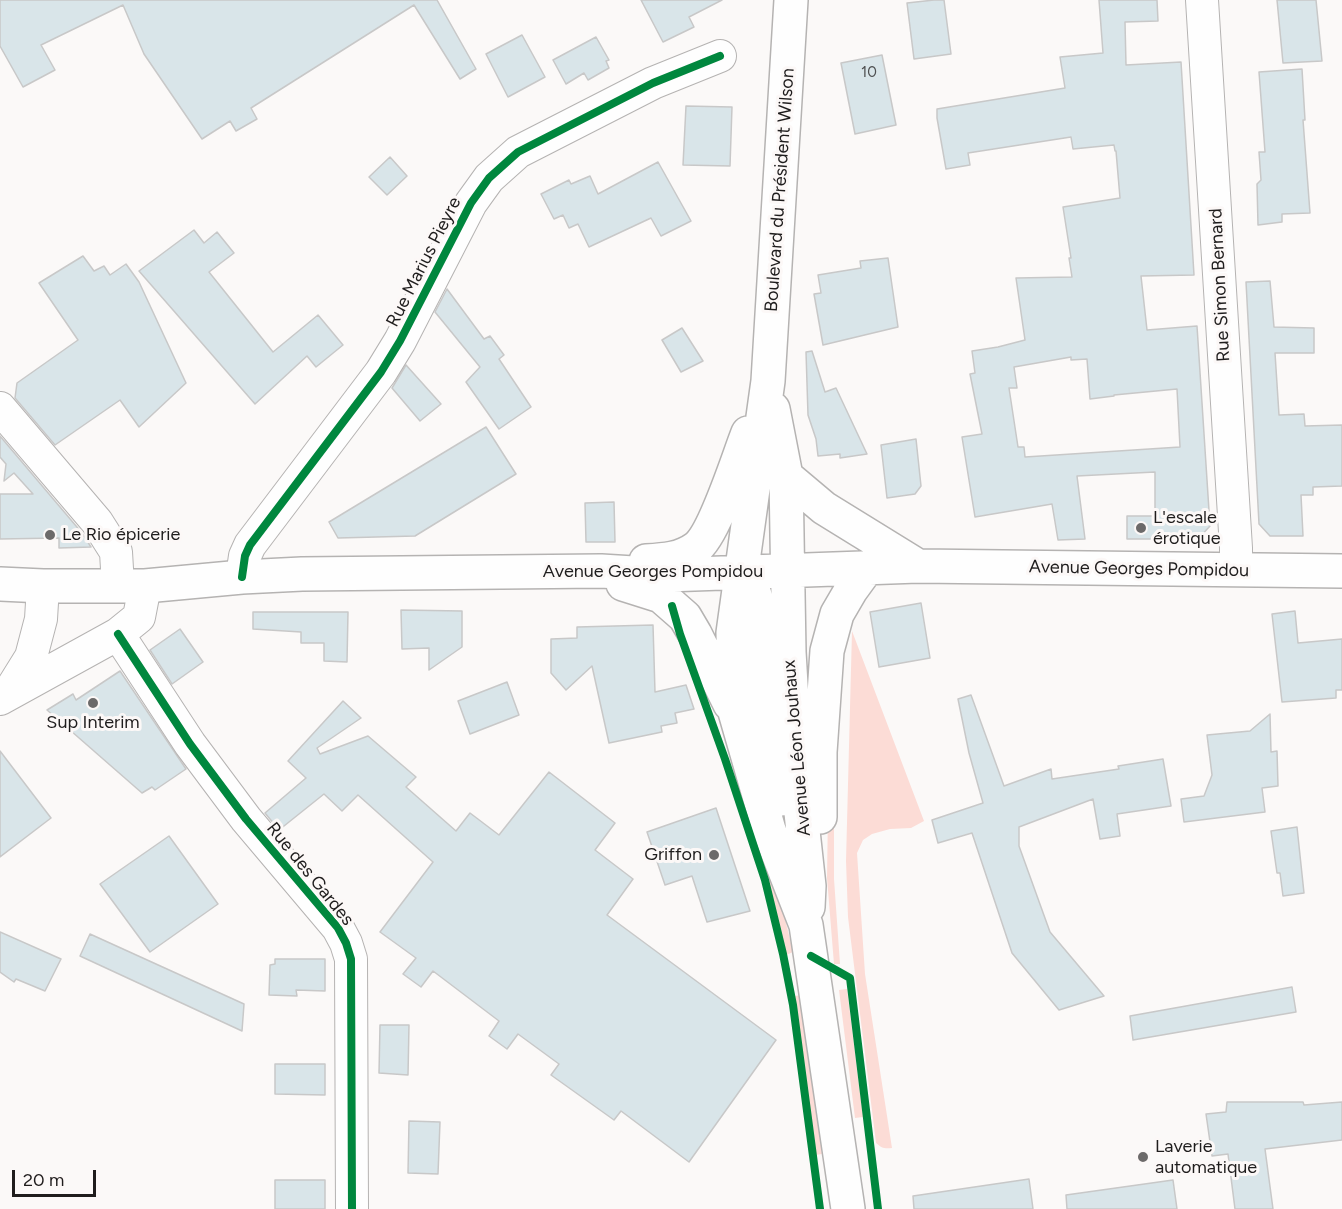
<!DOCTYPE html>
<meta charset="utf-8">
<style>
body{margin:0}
#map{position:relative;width:1342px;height:1209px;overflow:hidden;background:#fbf9f8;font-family:Figtree,sans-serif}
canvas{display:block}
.scale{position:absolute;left:12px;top:1170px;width:84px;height:27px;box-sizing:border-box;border:3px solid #1f1d1d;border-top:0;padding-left:8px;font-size:18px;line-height:21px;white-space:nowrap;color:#1f1d1d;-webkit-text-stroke:4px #fcf8f7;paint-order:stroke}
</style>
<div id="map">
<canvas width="1342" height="1209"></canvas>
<div class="scale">20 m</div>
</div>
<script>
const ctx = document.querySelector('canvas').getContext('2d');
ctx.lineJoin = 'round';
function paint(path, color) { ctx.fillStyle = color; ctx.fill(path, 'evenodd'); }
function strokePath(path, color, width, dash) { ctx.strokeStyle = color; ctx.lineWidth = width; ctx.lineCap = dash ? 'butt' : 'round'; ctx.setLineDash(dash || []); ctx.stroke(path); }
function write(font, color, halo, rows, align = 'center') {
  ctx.font = font + ' Figtree,sans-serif'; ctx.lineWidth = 6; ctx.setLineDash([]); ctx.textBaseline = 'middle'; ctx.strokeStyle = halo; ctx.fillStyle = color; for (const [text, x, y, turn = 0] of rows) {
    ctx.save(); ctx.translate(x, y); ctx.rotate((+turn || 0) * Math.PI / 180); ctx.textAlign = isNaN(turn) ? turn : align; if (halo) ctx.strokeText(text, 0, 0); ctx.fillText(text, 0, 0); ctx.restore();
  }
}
const green = new Path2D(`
 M852,631l72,190 -13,7 -21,1 -18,5 -9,6 -6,13 8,121 27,174c-8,1 -10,0 -16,-5l-28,-226 -2,-56z
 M840,697l-6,114v68l6,85h-6l-7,-86 1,-67z
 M742,780l33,97 18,75 -7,3 -19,-76 -32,-96z
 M847,989l16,128 -8,1 -16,-128z
 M802,995l20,159 -7,1 -20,-159z`);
const building = new Path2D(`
 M0,0h437l39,69 -16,10 -46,-74 -163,103 6,11 -21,12 -6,-10 -28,18 -58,-85 -21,-49 -82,40 14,25 -32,17 -23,-41z
 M641,0h81l-33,17 5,10 -31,15z
 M934,0h10l7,54 -37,5 -7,-56z
 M1099,0h58l1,21 -33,1 1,43 55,-3 13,213 -53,1 6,54 50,-4 13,200 -12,13h-71v-23h28v-44l-78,4 8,63 -27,1 -6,-36 -77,13 -13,-80 20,-3 -12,-60 5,-1 -3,-22 26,-4 27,-7 -9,-62 56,-1 -3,-19h2l-8,-51 57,-9 -4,-47h-1l-1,-6 -41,4 -2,-12 -103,16 2,12 -24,4 -9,-51v-9l128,-21 -5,-31 43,-4zM1071,357v3l16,-1 3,40 24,-3v-1l63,-6 3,58 -155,10 -1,-10h-6l-9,-59h8l-3,-21z
 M1277,0h39l6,61 -39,2z
 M522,35l23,42 -37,20 -22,-43z
 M596,37l13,23 -3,1 3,7 -21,12 -4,-7 -18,11 -13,-24z
 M882,55l14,70 -41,9 -14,-71z
 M1302,69l3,51h-2l7,93 -28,1v8l-24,3 -1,-41 4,-4 -2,-28h6l-6,-80z
 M686,106l46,1 -2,59 -47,-1z
 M390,157l17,19 -20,19 -18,-18z
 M658,162l33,59 -30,15 -10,-18 -62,29 -11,-23 -9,4 -6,-13 -9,4 -13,-25 28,-14 2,4 19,-8 8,18z
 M194,230l10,13 13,-11 17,21 -25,19 64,80 45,-37 25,30 -27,22 -9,-11 -52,48 -116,-133z
 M83,256l11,15 10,-5 6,9 16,-11 13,18 47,101 -47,44 -19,-27 -65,45 -40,-47 2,-15 61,-43 -39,-57z
 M888,258l10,69 -75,18 -9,-51 7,-1 -3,-18 43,-7 -1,-7z
 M1270,281l4,46 40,1v25h-39l4,62 25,-1 1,12 37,-1v61l-29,1v8h-12l2,41h-33l-11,-12 -13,-242z
 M447,289l37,50 6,-3 14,19 -5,4 32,48 -32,22 -33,-47 14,-15 -45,-55z
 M682,328l21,33 -22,11 -19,-32z
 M812,351l13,41 11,-4 31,66 -27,4v-4l-22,2 -2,-17 -8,-24 -2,-63z
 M406,365l35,39 -21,17 -28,-33z
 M486,427l30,47 -101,62 -77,2 -9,-16z
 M0,436l82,97 9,14 -32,1v-10l-59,1v-45h33l-19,-21 -10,8 2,-17 -6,-7z
 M916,439l5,47 -6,8 -28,4 -6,-53z
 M614,502l1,40h-29l-1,-39z
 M921,603l9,55 -51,9 -9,-55z
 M401,610l61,1v36l-33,23v-22l-27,1z
 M1295,611l3,32 44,-4v51h-6v8l-54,4 -10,-88z
 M253,612h95l-1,50 -23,-1v-18h-23v-11l-48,-3z
 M653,625l2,67 31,-7 8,24 -19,4 2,10 -16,3 1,6 -53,11 -17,-77 -26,24 -15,-17v-34l26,-1v-11z
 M180,629l23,33 -31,22 -22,-34z
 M120,671l66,98 -31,21 -3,-3 -10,6 -95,-83 26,-16 3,6z
 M507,682l12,33 -49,19 -12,-33z
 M971,695l33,91 47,-17 1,10 67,-10 -1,-3 45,-7 8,47 -54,8 3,22 -20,3 -7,-40 -74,28v19l31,86 54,64 -45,14 -47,-57 -40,-120 -34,10 -6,-23 51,-17 -14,-50 -11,-54z
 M343,701l18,17 -44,30 3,6 48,-18 48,41 -10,10 50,44 14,-18 29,22 50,-63 66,51 -20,27 38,29 -26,36 169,125 -87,122 -68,-51 -7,9 -63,-45 8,-11 -41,-30 -11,15 -18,-13 10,-15 -66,-50 -12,16 -18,-13 13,-16 -36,-26 53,-70 -75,-67 -16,16 -18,-17 -45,36 -14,-17 41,-35 -18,-17z
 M1270,714l1,38 6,-1 1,35 -16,2 3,24 -81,10 -3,-23 23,-3 8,-21 -5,-40 43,-4z
 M0,751l51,67 -51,39z
 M716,808l34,103 -43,11 -15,-46 -27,9 -18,-53z
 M1297,827l7,66 -21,3 -3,-23h-3l-6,-42z
 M169,836l49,68 -68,48 -50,-68z
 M0,932l61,27 -16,32 -29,-12 -2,3 -14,-10z
 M90,934l154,70 -2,27 -162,-75z
 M275,959h50v32l-29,-1 1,6 -28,-1 1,-30 5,-1z
 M1292,987l4,25 -163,28 -3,-24z
 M380,1025h29l-1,50 -29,-2z
 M275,1064h50v31l-50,-1z
 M1227,1102h76l1,3 38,-3v38l-77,9 8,60h-38l-7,-55 -16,2 -6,-42 20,-2z
 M409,1121l31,1 -2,52 -30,-1z
 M1029,1179l4,30h-119l-1,-13z
 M275,1180h50v29h-50z
 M1173,1180l4,29h-110l-1,-14z`);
const minor = new Path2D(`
 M1202,0l34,548v21
 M0,408l97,114 19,30 2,34
 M242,577l3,-21 5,-11 131,-173 19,-31 71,-138 18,-25 29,-26 135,-69 67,-27
 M118,634l72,110 56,75 92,109 8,15 5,16 1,250
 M8,694l23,-37 10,-38 2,-33
 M0,699l118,-65 21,-17 6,-31`);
const major = new Path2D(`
 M791,0l-23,381 -35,252 2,79 34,118 37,95 42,284
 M773,409l13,67 3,176 7,115 13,119 -1,21
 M786,476l38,32 94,58
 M646,561c18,-1 35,-2 50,-13 19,-14 42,-90 52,-115
 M748,582l7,13 5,57v39l6,36 16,72
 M0,584l43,2h102l97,-9 60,-3 299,-3 65,4 252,-9 424,5
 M623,584l38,12 24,21 10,17 35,70
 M820,817v-65l7,-101 10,-37 14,-24 16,-22`);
const cycleway = new Path2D(`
 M242,577l3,-21 5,-11 131,-173 19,-31 71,-138 18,-25 29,-26 135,-69 67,-27
 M672,606l8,28 45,125 40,121 18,74 10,51 27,204
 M118,634l72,110 56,75 92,109 8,15 5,16 1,250
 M811,956l39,22 28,231`);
const markers = [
 [1141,528,6,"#6c6a6a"],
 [50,535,6,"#6c6a6a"],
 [93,703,6,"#6c6a6a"],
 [714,855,6,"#6c6a6a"],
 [1143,1157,6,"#6c6a6a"]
];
const numberNames = [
 ["10",869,73]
];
const streetNames = [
 ["Boulevard du Président Wilson",780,190,-86],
 ["Rue Marius Pieyre",424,262,-63],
 ["Rue Simon Bernard",1220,285,-93],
 ["Avenue Georges Pompidou",1139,569,1],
 ["Avenue Georges Pompidou",653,572],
 ["Avenue Léon Jouhaux",797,748,-95],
 ["Rue des Gardes",310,874,51]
];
const poiNames = [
 ["L'escale",1153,518],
 ["érotique",1153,539],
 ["Le Rio épicerie",62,535],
 ["Sup Interim",93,723,"center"],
 ["Griffon",702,855,"right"],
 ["Laverie",1155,1147],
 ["automatique",1155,1168]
];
paint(green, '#fcdcd6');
paint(building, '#d9e5e9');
strokePath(building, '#c8c8c8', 1.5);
strokePath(minor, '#b5b3b2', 34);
strokePath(major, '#b5b3b2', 36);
strokePath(minor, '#fefefe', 32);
strokePath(major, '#fefefe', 33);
strokePath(cycleway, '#00873e', 8);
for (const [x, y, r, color] of markers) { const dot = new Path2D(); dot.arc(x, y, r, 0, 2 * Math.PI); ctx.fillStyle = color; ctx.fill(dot); strokePath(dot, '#fcf8f7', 2); }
write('15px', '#4e4f50', null, numberNames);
write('18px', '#1f1d1d', '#fcf8f7', streetNames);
write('18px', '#1f1d1d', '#fcf8f7', poiNames, 'left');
</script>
